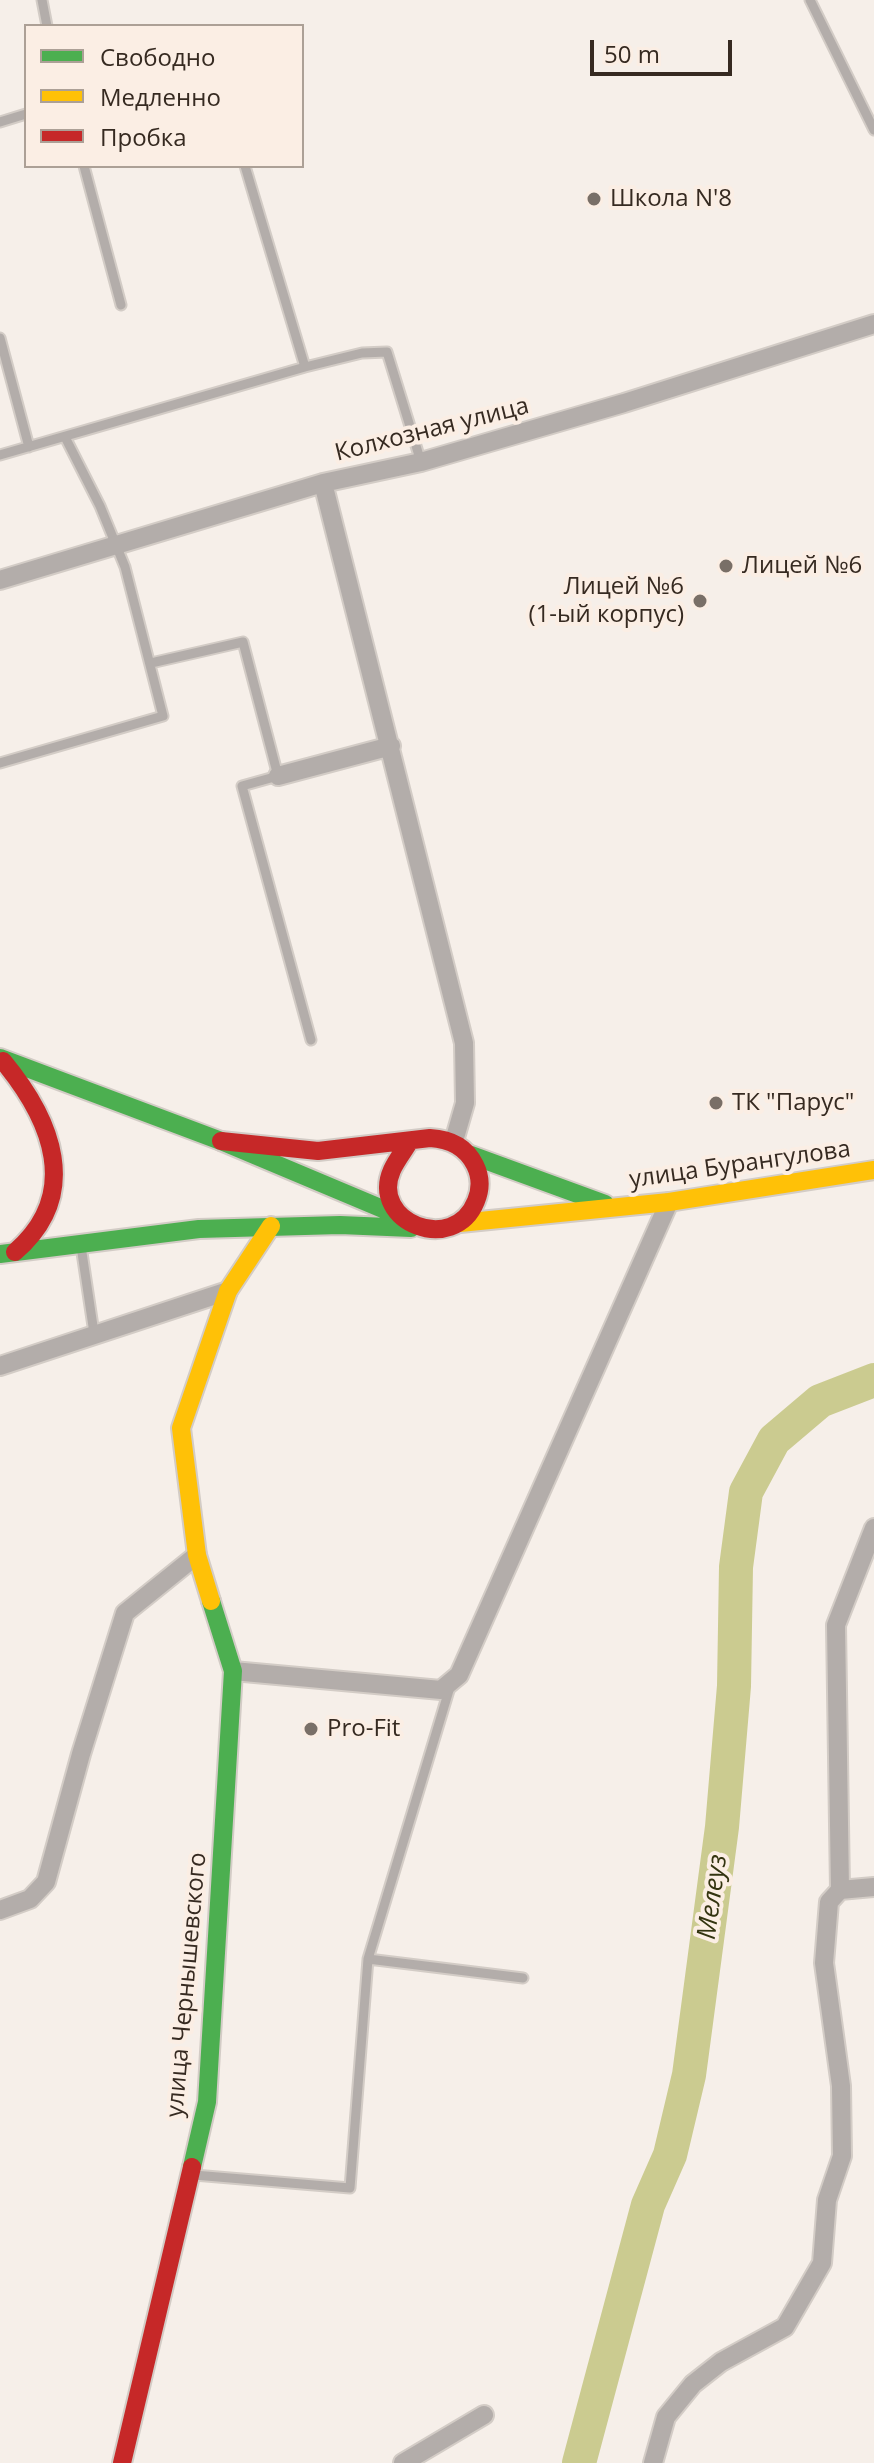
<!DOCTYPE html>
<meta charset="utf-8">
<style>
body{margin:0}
#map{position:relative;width:874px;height:2463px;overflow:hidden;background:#f6efe9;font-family:"Open Sans",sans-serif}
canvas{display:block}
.legend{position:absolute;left:24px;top:24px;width:280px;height:144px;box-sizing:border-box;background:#fbeee4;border:2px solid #aca096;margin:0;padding:10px 14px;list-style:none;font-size:24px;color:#362a21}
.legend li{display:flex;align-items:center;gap:16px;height:40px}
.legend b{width:40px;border:2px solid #aca096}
.scale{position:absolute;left:590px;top:40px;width:142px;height:36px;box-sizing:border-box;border:4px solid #362a21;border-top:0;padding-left:10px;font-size:24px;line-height:28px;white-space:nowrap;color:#362a21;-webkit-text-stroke:6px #fbeee4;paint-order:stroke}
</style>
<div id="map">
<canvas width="874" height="2463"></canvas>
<ul class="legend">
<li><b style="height:10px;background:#4caf50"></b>Свободно</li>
<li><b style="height:10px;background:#ffc107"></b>Медленно</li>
<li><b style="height:10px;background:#c62828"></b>Пробка</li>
</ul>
<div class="scale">50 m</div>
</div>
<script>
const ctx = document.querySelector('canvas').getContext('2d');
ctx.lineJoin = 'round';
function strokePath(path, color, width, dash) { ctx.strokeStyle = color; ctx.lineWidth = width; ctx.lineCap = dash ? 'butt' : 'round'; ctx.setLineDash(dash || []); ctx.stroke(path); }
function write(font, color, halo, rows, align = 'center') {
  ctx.font = font + ' "Open Sans",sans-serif'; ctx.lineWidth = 8; ctx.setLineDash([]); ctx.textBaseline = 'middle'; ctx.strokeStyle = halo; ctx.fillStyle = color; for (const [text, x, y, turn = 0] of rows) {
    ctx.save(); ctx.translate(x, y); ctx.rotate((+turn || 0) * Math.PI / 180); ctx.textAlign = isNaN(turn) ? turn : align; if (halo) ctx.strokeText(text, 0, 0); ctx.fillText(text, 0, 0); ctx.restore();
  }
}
const river = new Path2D(`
 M579,2463l69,-258 22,-50 19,-80 33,-248 12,-141 2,-119 10,-75 28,-52 46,-39 54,-21`);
const lane = new Path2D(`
 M42,0l5,26
 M810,0l64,130
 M0,122l26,-8
 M84,166l37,139
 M245,166l60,201
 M0,338l29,109
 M0,455l305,-88 57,-14 25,-1 34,110
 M151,663l92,-21 35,134 -36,10 69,254
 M0,763l163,-47 -38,-149 -25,-61 -34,-67
 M81,1246l13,87
 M368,1959l155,19
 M194,2175l156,13 18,-229 82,-272`);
const street = new Path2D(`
 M323,483l141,560 1,60 -11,38
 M0,580l323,-97 98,-21 203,-59 250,-79
 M278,776l113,-30
 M0,1366l228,-75
 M233,1671l208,19 18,-15 210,-473
 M840,1890l-4,-265 38,-97
 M840,1890l34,-3
 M0,1910l30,-11 16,-17 35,-128 44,-141 72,-58
 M403,2463l81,-48
 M653,2463l13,-46 27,-33 28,-22 64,-35 37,-64 5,-63 15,-44 -1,-70 -17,-123 5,-61 11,-12`);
const fast = new Path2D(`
 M0,1058l221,83 176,74
 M471,1155l134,49
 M0,1254l199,-25 141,-4 71,3
 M192,2167l15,-65 26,-431 -22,-70`);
const slow = new Path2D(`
 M460,1223l209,-21 205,-32
 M211,1601l-14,-46 -16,-127 47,-137 43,-65`);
const jam = new Path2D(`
 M3,1061c49,59 79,133 12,191
 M221,1141l97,10 112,-13c20,1 36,9 45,27 6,12 6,24 1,36 -22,55 -107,21 -84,-31 4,-9 11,-18 16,-26
 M122,2463l70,-296`);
const markers = [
 [594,199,8,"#796f67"],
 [726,566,8,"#796f67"],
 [700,601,8,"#796f67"],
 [716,1103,8,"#796f67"],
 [311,1729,8,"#796f67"]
];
const poiNames = [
 ["Школа N'8",610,199],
 ["Лицей №6",742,566],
 ["Лицей №6",684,587,"right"],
 ["(1-ый корпус)",684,615,"right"],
 ["ТК \"Парус\"",732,1103],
 ["Pro-Fit",327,1729]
];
const streetNames = [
 ["Колхозная улица",432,430,-14],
 ["улица Бурангулова",740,1165,-8],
 ["улица Чернышевского",187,1985,-85]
];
const waterNames = [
 ["Мелеуз",713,1897,-82]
];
strokePath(river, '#cbcb90', 34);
strokePath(lane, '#d3ccc6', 13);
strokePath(street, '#d3ccc6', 22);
strokePath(fast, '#d3ccc6', 22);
strokePath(slow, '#d3ccc6', 22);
strokePath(jam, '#d3ccc6', 22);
strokePath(lane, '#b3adaa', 9);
strokePath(street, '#b3adaa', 18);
strokePath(fast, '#4caf50', 18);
strokePath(slow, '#ffc107', 18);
strokePath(jam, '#c62828', 18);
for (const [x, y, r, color] of markers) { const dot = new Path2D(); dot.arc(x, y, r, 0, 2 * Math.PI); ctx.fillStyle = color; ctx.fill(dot); strokePath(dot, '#fbeee4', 3); }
write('24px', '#362a21', '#fbeee4', poiNames, 'left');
write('24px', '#362a21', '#fbeee4', streetNames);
write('italic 26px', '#333410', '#fbeee4', waterNames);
</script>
